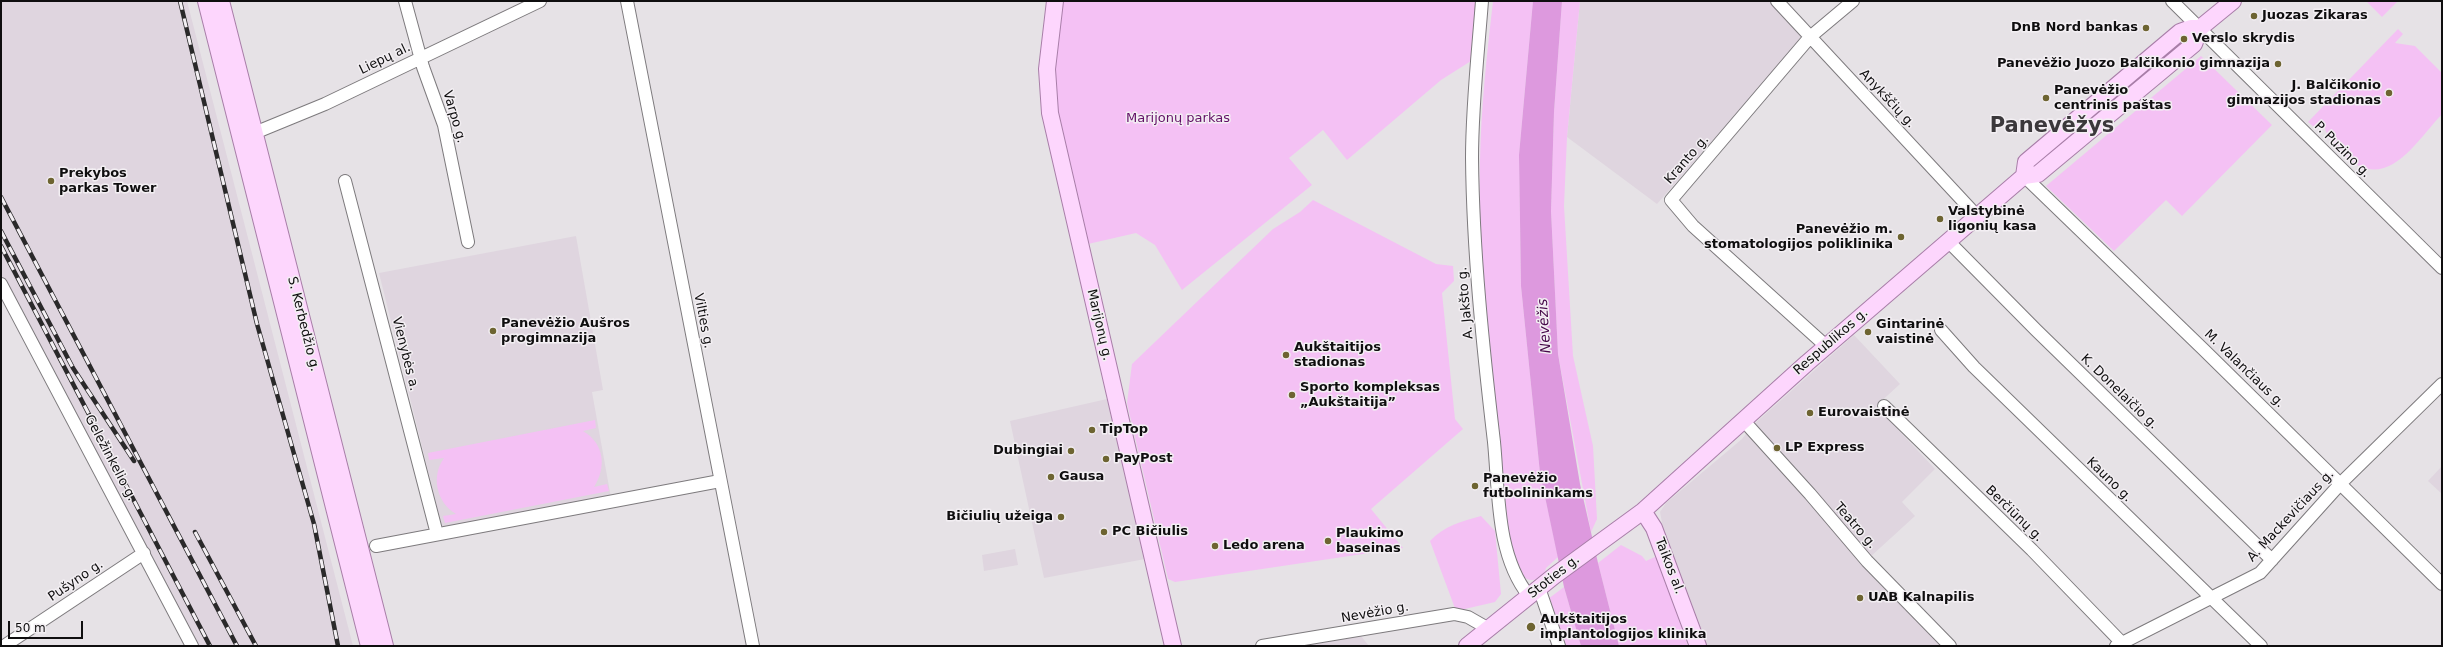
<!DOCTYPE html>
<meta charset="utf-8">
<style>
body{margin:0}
#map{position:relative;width:2443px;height:647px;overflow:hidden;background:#e6e2e6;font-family:"DejaVu Sans",sans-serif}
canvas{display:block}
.frame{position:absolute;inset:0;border:2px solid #0f0e0f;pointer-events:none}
.scale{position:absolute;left:8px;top:621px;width:75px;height:18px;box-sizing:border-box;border:2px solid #0f0e0f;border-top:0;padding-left:5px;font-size:12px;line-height:14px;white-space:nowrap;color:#0f0e0f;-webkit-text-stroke:3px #f3eff3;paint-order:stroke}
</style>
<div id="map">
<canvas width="2443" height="647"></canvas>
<div class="frame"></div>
<div class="scale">50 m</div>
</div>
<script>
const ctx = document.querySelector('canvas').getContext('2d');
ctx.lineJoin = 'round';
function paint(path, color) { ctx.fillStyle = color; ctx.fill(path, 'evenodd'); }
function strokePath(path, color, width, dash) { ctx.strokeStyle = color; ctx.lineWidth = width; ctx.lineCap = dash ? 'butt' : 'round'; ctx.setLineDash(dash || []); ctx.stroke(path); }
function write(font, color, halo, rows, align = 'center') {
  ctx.font = font + ' "DejaVu Sans",sans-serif'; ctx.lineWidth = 3; ctx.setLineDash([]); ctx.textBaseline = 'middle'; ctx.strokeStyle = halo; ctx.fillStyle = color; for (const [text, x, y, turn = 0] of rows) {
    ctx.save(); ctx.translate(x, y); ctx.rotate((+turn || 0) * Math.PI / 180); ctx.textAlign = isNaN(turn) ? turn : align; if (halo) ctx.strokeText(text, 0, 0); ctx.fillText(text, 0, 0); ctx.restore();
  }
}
const built = new Path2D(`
 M1,1h186l166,645h-157l-195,-369z
 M1580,1h190l33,36 -146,167 -90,-67z
 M576,236l27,154 -11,2 19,106 -164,31 -5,-2 -63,-254z
 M1854,335l46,49 -24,22 59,63 -33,33 13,14 -46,42 74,88h-239l-39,-108 -5,-26 6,-9 76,-64 10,-13z
 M1107,399l38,160 -101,19 -34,-157z
 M2442,466v28l-14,-13z
 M1015,549l3,16 -34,6 -2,-16z
 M1357,631l12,15h-68l-1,-6z`);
const green = new Path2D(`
 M1062,1h415l-6,60 -30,19 -94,80 -24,-30 -34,28 23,27 -130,105 -27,-45 -19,-12 -48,11 -34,-151 -2,-25z
 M1493,1h40l-14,154 2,131 19,187 18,84 -12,11 -2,7c-24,18 -29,-17 -34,-34 -14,-126 -33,-254 -30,-380 1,-54 7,-107 13,-160z
 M1562,1h18l-13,136 -3,69 9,150 20,90 4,73 -6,13 -33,-178 -7,-143 3,-99z
 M2366,1h32l-16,16z
 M2398,29l5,5 -8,9 20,3 27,27v41c-27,29 -56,80 -97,42 -12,-11 -20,-20 -22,-36l-8,8 -7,-6z
 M2201,56l71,69 -90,91 -16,-16 -52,51 -68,-65z
 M1313,200l123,64 17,2 1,15 -12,12 13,126 8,10 -92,80 32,39 -228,34 -7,-3 -41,-176 5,-39 141,-135 27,-17z
 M595,420l1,8 -13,3c21,12 24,36 11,56l13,-3 2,7 -164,32 -2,-7 13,-2c-20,-12 -25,-38 -12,-56l-15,2 -1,-7z
 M1481,516l14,15 6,63 -6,8 -39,9 -26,-70c14,-15 32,-20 51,-25z
 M1621,545l21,11 4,5 11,-5 31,90h-69l-21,-83z
 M1564,587l17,59h-19l-14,-47z`);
const water = new Path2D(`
 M1533,1h29l-8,111 -3,99 7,143 22,130 18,79 21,83h-38l-17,-59 -24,-114 -19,-187 -2,-131z`);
const minor = new Path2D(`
 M405,1l18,66 21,58 24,117
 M627,1l126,645
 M1482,1c-4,52 -10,105 -10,157 1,95 11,190 22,284 5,51 2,113 35,154
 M1777,1l200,215
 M2172,1l270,267
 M247,136l78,-32 215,-103
 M2024,176l179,173 239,235
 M345,181l92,353
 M1948,241l88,89 236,230
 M1,284l191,362
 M1941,330l33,37 287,279
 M1826,346l-133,-120 -22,-26 139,-163 43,-36
 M1884,406l148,144 90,93
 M1743,420l67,74 57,67 83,85
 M376,546l344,-65
 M1539,588l20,58
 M4,646l140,-93
 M1262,646l192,-32 14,3 21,12
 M2116,646l144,-73 81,-90 101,-99`);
const major = new Path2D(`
 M206,1l163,645
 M221,1l164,645
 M1055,1l-8,68 3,44 123,533
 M2024,176l2,-14 154,-130 11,-4h9
 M1643,511l11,17 44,118
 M1467,646l87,-70 89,-65 164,-148 217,-187 14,-2 156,-130 6,-16 33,-27`);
const rail = new Path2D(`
 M180,1l77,323 57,200 24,122
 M1,197l236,449
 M1,231l72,137 61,93
 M1,246l209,400
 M195,532l61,114`);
const markers = [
 [2254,16,4,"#6d6431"],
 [2146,28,4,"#6d6431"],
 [2184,39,4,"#6d6431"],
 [2278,64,4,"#6d6431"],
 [2389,93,4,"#6d6431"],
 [2046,98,4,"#6d6431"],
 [51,181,4,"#6d6431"],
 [1940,219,4,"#6d6431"],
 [1901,237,4,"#6d6431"],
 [493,331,4,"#6d6431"],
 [1868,332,4,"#6d6431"],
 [1286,355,4,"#6d6431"],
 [1292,395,4,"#6d6431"],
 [1810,413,4,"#6d6431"],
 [1092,430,4,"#6d6431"],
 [1777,448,4,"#6d6431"],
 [1071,451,4,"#6d6431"],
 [1106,459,4,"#6d6431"],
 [1051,477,4,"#6d6431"],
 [1475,486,4,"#6d6431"],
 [1061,517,4,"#6d6431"],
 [1104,532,4,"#6d6431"],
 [1328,541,4,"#6d6431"],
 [1215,546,4,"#6d6431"],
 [1860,598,4,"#6d6431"],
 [1531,627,5,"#6d6431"]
];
const poiNames = [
 ["Juozas Zikaras",2262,16],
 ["DnB Nord bankas",2138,28,"right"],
 ["Verslo skrydis",2192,39],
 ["Panevėžio Juozo Balčikonio gimnazija",2270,64,"right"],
 ["J. Balčikonio",2381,86,"right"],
 ["gimnazijos stadionas",2381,101,"right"],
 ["Panevėžio",2054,91],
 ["centrinis paštas",2054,106],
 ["Prekybos",59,174],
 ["parkas Tower",59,189],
 ["Valstybinė",1948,212],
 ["ligonių kasa",1948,227],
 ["Panevėžio m.",1893,230,"right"],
 ["stomatologijos poliklinika",1893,245,"right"],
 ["Panevėžio Aušros",501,324],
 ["progimnazija",501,339],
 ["Gintarinė",1876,325],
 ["vaistinė",1876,340],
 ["Aukštaitijos",1294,348],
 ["stadionas",1294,363],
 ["Sporto kompleksas",1300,388],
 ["„Aukštaitija”",1300,403],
 ["Eurovaistinė",1818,413],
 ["TipTop",1100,430],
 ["LP Express",1785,448],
 ["Dubingiai",1063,451,"right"],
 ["PayPost",1114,459],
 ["Gausa",1059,477],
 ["Panevėžio",1483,479],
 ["futbolininkams",1483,494],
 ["Bičiulių užeiga",1053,517,"right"],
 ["PC Bičiulis",1112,532],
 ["Plaukimo",1336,534],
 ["baseinas",1336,549],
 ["Ledo arena",1223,546],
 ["UAB Kalnapilis",1868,598],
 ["Aukštaitijos",1540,620],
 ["implantologijos klinika",1540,635]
];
const streetNames = [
 ["Liepų al.",385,59,-26],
 ["Anykščių g.",1887,99,47],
 ["Varpo g.",454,117,74],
 ["P. Puzino g.",2342,150,45],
 ["Kranto g.",1687,160,-49],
 ["A. Jakšto g.",1466,303,-95],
 ["Vilties g.",703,321,79],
 ["S. Kerbedžio g.",303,324,76],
 ["Marijonų g.",1099,325,77],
 ["Respublikos g.",1831,342,-41],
 ["Vienybės a.",405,354,76],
 ["M. Valančiaus g.",2244,369,44],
 ["K. Donelaičio g.",2119,392,44],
 ["Geležinkelio g.",110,458,62],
 ["Kauno g.",2109,480,44],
 ["Berčiūnų g.",2014,514,44],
 ["A. Mackevičiaus g.",2291,516,-47],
 ["Teatro g.",1855,526,49],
 ["Taikos al.",1669,566,69],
 ["Stoties g.",1554,577,-38],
 ["Pušyno g.",76,581,-34],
 ["Nevėžio g.",1375,613,-10]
];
const parkNames = [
 ["Marijonų parkas",1178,119]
];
const waterNames = [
 ["Nevėžis",1545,326,-94]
];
const townNames = [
 ["Panevėžys",2052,127]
];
paint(built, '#dfd5df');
paint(green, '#f4c1f4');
paint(water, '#dd99de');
strokePath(minor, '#7d7a7d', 14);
strokePath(major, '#a87ea8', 18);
strokePath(minor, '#fff', 12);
strokePath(major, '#fdd6fd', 16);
strokePath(rail, '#2a292a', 4.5);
strokePath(rail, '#f3eff3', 3, [9]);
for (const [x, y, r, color] of markers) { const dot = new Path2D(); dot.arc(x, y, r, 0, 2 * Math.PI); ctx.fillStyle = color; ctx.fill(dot); strokePath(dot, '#f3eff3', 1.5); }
write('bold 13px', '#0f0e0f', '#f3eff3', poiNames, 'left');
write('13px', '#0f0e0f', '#f3eff3', streetNames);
write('13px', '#620f66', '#f3eff3', parkNames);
write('italic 14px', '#47094a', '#f3eff3', waterNames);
write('bold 21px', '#3b383b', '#f3eff3', townNames);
</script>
